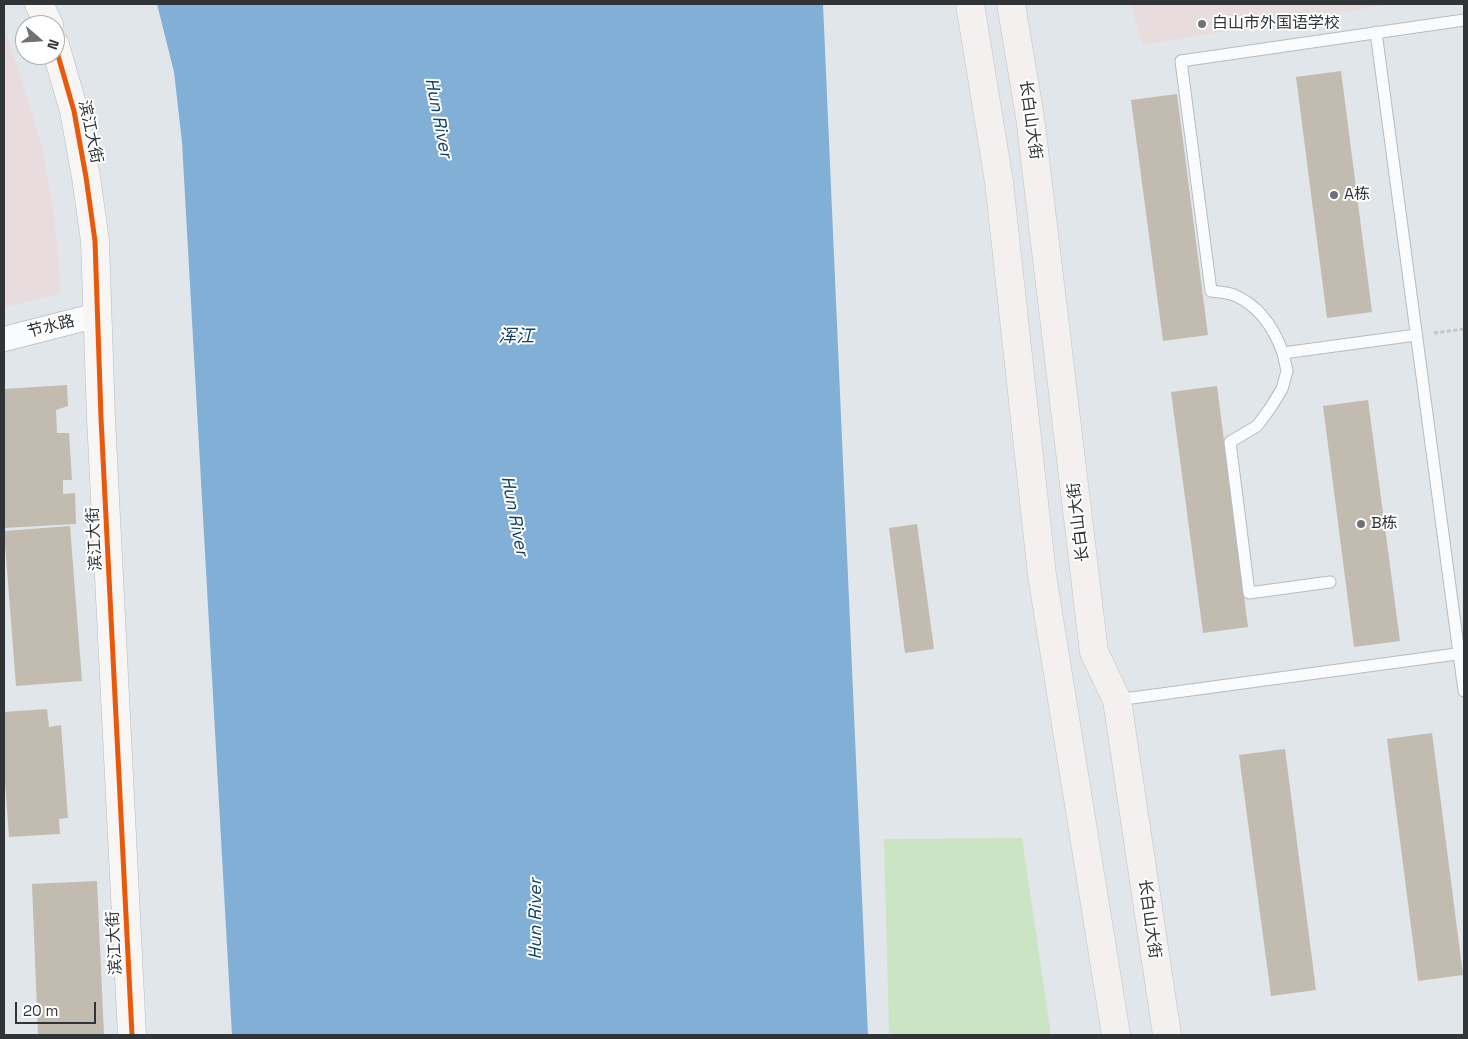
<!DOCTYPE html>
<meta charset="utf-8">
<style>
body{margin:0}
#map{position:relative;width:1468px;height:1039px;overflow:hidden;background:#e1e6eb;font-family:"Space Grotesk",sans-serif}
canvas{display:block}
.frame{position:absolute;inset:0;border:5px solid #303437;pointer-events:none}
.north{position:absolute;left:15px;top:15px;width:50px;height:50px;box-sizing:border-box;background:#fff;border:1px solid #acaeaf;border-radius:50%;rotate:109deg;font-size:14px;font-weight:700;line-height:20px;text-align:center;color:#303437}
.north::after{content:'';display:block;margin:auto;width:18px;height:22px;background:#6e7276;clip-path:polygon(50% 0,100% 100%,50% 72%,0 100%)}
.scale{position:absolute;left:15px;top:1002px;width:81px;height:22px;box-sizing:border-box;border:2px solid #303437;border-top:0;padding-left:6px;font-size:15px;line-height:18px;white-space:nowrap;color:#303437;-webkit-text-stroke:4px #fff;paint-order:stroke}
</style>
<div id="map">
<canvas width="1468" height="1039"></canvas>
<div class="frame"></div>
<div class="north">N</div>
<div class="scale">20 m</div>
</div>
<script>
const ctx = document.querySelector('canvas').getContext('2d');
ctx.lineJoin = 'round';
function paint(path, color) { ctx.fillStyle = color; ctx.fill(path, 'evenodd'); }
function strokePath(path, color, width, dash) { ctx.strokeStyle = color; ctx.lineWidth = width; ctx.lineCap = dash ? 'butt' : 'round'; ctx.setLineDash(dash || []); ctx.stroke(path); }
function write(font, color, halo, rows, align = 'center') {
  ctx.font = font + ' "Space Grotesk","Noto Sans SC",sans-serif'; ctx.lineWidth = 4; ctx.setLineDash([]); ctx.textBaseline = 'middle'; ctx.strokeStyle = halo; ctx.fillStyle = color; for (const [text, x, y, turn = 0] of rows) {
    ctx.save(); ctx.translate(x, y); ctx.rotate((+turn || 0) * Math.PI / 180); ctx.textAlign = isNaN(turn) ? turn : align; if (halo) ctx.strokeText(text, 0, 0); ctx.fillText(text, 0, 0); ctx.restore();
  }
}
const education = new Path2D(`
 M1131,4h263l-252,41z
 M4,28l16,46 21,69 13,69 7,81 -57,15z`);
const green = new Path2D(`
 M1022,838l29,197h-162l-5,-196z`);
const water = new Path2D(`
 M157,4h666l45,1031h-636l-50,-893 -8,-70z`);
const building = new Path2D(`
 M1341,71l31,241 -45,6 -31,-241z
 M1177,94l31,241 -45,6 -32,-241z
 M67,385l1,21 -12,4 1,23h12l3,47h-9v14l12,-1 1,31 -72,4v-139z
 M1217,386l31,241 -45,6 -32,-241z
 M1368,400l32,241 -46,6 -31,-241z
 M917,524l17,125 -29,4 -16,-125z
 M70,526l12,155 -66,5 -12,-155z
 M47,709l2,18 12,-2 7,93 -9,1 1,15 -51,3 -5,-69v-56z
 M1432,733l31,242 -45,6 -31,-242z
 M1285,749l31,241 -45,6 -32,-241z
 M97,881l7,154h-66l-6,-151z`);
const path = new Path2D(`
 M1434,333l30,-4`);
const lane = new Path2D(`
 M1376,32l88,659
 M1416,335l-133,18c-9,-25 -23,-47 -49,-58 -7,-3 -16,-3 -23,-4l-30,-230 283,-41
 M1283,353l4,18 -5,18 -11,18 -14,19 -27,16 19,151 81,-11
 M1117,700l347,-47`);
const street = new Path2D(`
 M4,339l94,-24`);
const secondary = new Path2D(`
 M39,4l10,21
 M55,45l19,66 12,66 9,64 6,177 31,617`);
const primary = new Path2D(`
 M970,4l29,178 43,393 74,460
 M1011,4l19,113 64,535 23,48 50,335`);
const cycleway = new Path2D(`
 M55,45l19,66 12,66 9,64 6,177 31,617`);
const markers = [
 [1202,24,5,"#6e7276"],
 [1334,195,5,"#6e7276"],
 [1361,524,5,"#6e7276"]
];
const poiNames = [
 ["白山市外国语学校",1212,24],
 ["A栋",1344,195],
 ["B栋",1371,524]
];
const streetNames = [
 ["长白山大街",1030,120,82],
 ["滨江大街",90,132,78],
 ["节水路",51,327,-14],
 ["长白山大街",1079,522,-97],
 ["滨江大街",95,539,-93],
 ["长白山大街",1149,919,82],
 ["滨江大街",115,943,-93]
];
const waterNames = [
 ["Hun River",438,118,79],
 ["浑江",516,337],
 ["Hun River",514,516,79],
 ["Hun River",536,919,-90]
];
paint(education, '#e9dcde');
paint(green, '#cbe5c4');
paint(water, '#82afd6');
paint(building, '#c1bbb0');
strokePath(lane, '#b7bbbf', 13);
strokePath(street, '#b7bbbf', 26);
strokePath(secondary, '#b7bbbf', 29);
strokePath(primary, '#c0c2c4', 29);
strokePath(path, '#c4c5c7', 3, [4, 2.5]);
strokePath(lane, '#fafbfc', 11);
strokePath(street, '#fafbfc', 24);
strokePath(secondary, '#f7f6f5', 28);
strokePath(primary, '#f3f0ef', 28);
strokePath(cycleway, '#e8590c', 5);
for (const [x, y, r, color] of markers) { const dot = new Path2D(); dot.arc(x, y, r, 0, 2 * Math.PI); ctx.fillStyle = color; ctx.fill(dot); strokePath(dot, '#fff', 2); }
write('16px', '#303437', '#fff', poiNames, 'left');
write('16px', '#303437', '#fff', streetNames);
write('italic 18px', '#104064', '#fff', waterNames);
</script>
